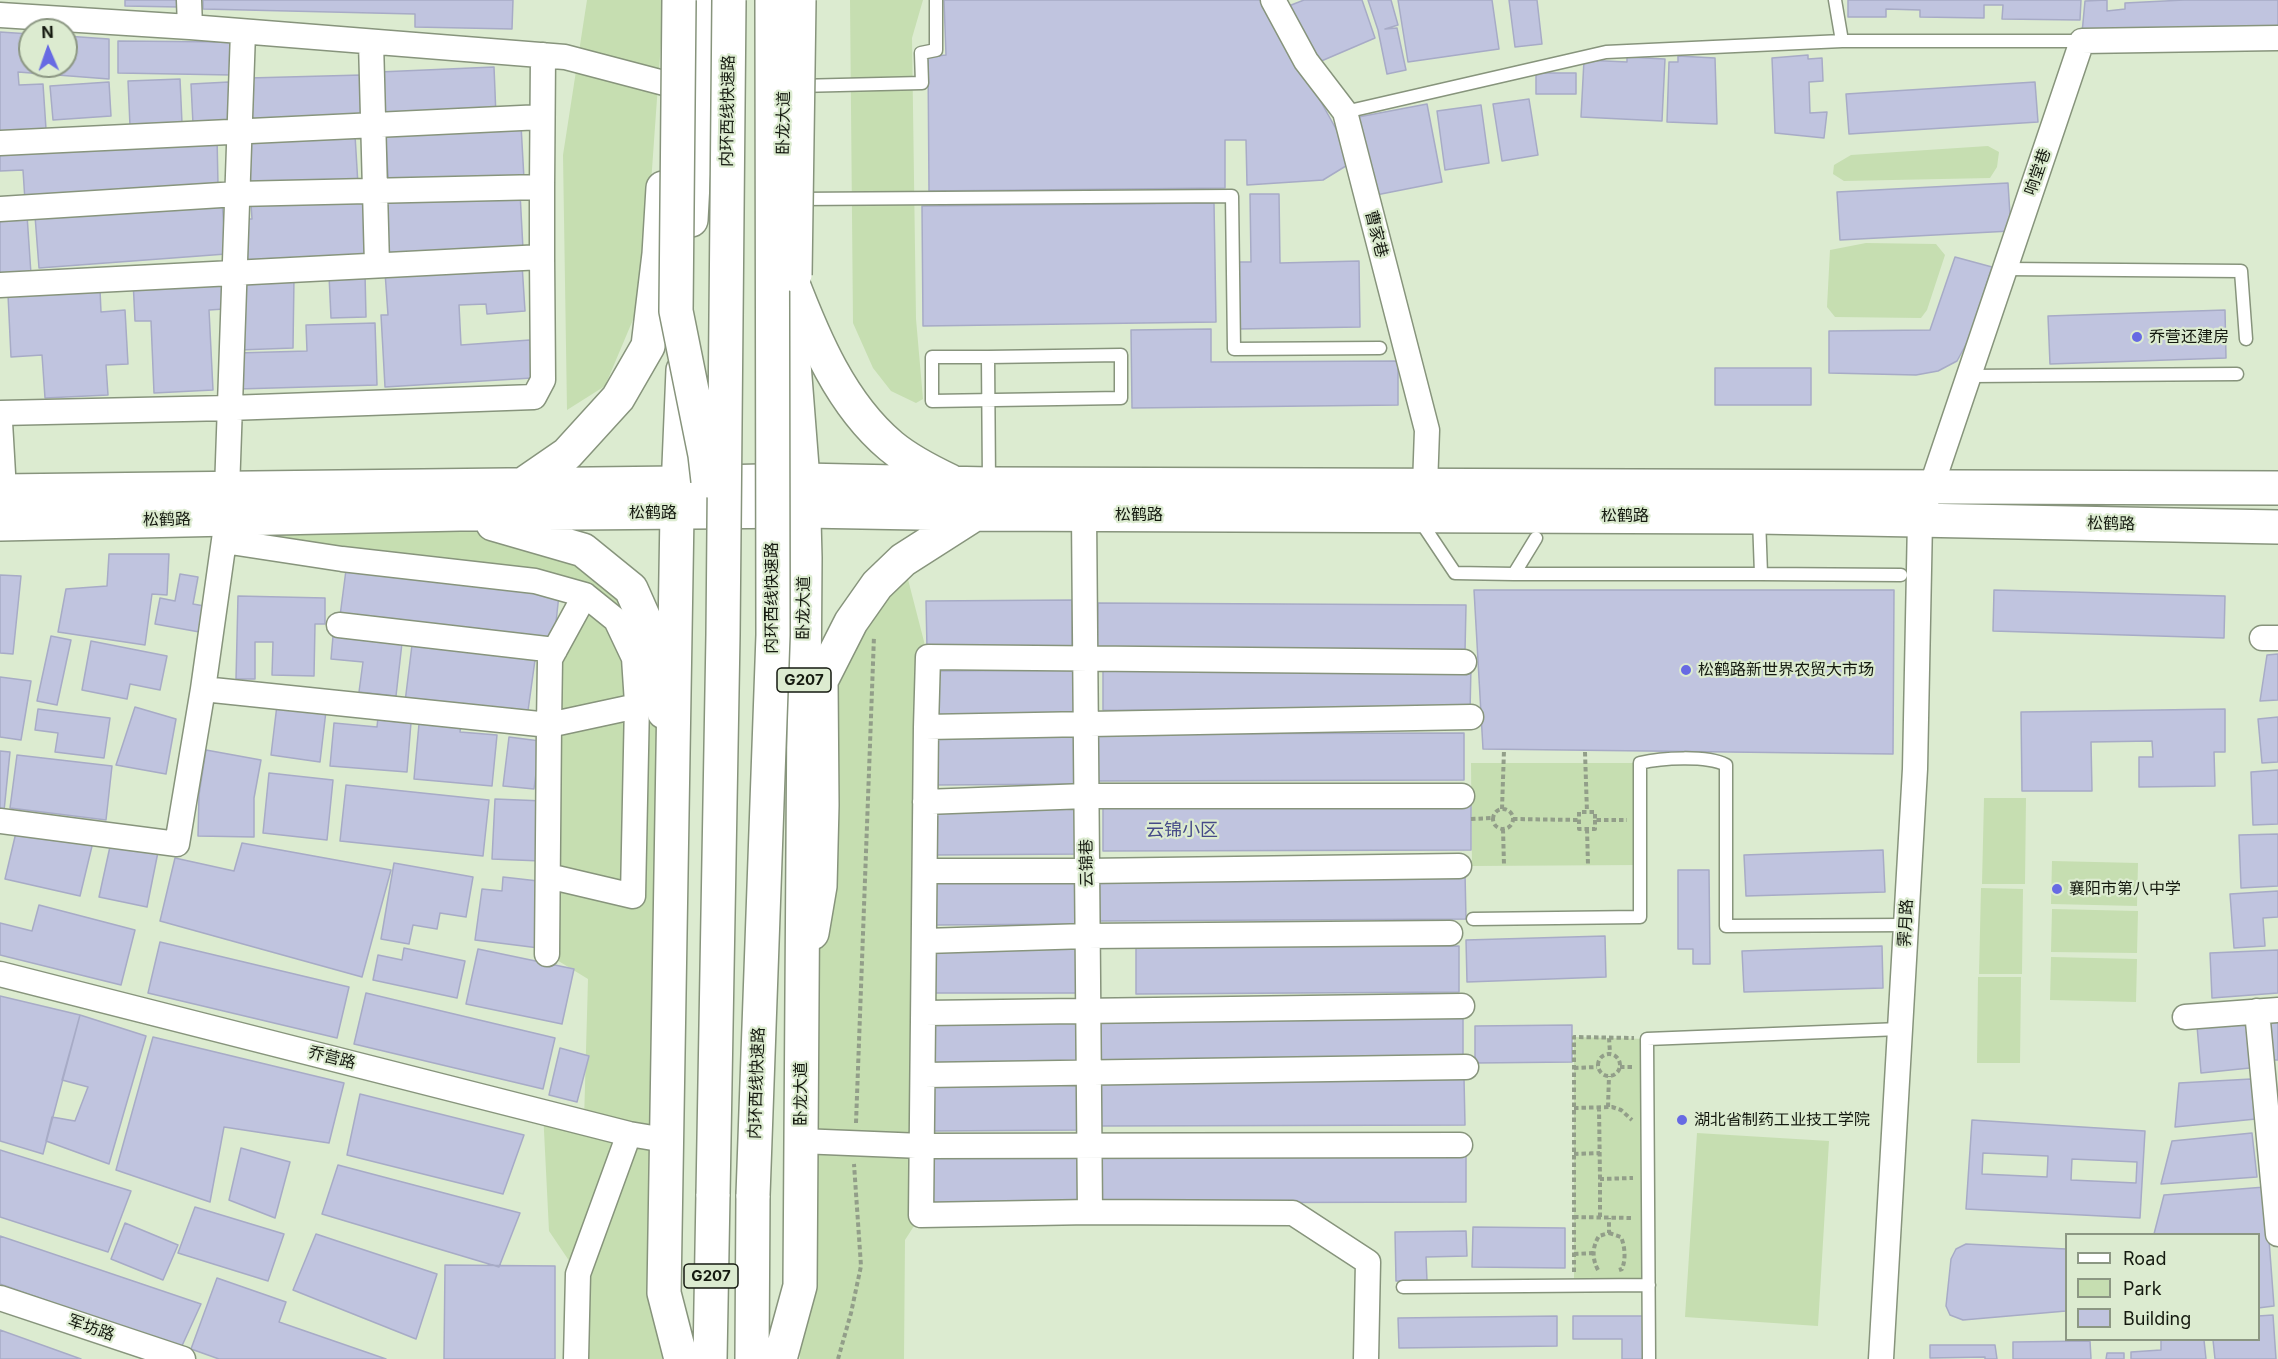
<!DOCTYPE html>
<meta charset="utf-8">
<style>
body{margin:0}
#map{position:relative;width:2278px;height:1359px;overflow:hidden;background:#dcebd0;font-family:Inter,sans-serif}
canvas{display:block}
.legend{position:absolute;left:2065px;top:1233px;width:195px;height:108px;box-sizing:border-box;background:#dcebd0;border:2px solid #8c9783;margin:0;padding:8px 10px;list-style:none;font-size:18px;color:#151a10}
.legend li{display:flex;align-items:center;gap:12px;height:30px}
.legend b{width:30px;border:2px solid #8c9783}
.north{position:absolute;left:18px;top:18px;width:60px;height:60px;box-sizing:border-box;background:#dcebd0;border:2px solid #8c9783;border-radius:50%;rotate:358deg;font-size:16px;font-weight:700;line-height:24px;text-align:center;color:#151a10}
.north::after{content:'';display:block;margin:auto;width:21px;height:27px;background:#676ae3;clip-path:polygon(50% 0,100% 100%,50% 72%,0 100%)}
</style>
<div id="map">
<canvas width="2278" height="1359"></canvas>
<ul class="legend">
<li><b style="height:8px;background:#fff"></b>Road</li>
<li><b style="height:16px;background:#c6deb1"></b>Park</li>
<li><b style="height:16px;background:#c0c4df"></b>Building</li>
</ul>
<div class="north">N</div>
</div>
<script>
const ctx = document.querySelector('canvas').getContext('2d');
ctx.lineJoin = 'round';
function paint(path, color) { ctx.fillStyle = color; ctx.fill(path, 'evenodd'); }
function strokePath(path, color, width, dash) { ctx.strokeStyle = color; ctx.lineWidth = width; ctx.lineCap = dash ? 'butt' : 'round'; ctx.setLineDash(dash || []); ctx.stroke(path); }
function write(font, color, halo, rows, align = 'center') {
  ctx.font = font + ' Inter,"Noto Sans SC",sans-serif'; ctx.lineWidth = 4.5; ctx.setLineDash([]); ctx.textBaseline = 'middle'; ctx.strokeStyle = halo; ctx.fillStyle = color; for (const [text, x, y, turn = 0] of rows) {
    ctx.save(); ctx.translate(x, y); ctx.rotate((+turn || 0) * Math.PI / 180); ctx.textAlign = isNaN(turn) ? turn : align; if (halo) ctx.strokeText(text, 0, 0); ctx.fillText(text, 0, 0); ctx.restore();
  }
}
const green = new Path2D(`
 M587,0h77l-21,296 -38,90 -38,24 -4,-255z
 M850,0h73l-11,38 4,281 7,80 -7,4 -25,-12 -18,-23 -20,-45z
 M1988,146l11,6 -2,15 -7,11 -146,3 -11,-7 1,-9 17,-10z
 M1866,243l70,1 9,11 -18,55 -6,8 -86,-1 -8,-10 3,-57z
 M460,514l171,75 31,96 2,608 -2,66h-86l2,-85 -29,-43 -6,-120 41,10 4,-142 -41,-25 8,-304 13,-60 -344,-49 3,-22z
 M903,560l25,97 -7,558 -16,25 -1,119h-104v-73l21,-605z
 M1471,763h169v102l-168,1z
 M1984,798h42l-1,86h-43z
 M2052,861l86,2 -1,43 -86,-2z
 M1981,888l42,1 -1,85h-43z
 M2052,909l86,2 -1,42 -86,-1z
 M2051,957l86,2 -1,43 -86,-2z
 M1978,977h43l-1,86h-43z
 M1574,1037l73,2 2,246h-75z
 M1697,1133l132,8 -11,185 -133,-9z`);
const building = new Path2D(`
 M125,0h55l-1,7 -54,-1z
 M203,0h310l-1,29 -97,-2v-13l-212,-5z
 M944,0h320l90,161 -31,19 -76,5 -1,-45h-21v48l-296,3 -1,-134 18,-2z
 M1304,0h58l13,38 -63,27 -26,-58z
 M1368,0h23l7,25 -13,4 12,-1 9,42 -19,4 -9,-44z
 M1398,0h94l7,49 -91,13z
 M1509,0h28l5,44 -27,3z
 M1848,0h233l-1,20 -78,-1 1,-14h-19v13l-64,-1v-7l-34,-1v8h-38z
 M2107,0v11l18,-2v-6l59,-3h94v29l-196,4 3,-32z
 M0,32l30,2v32h36v-30l43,3v40l-91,-7 1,13 24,-1 3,45 -46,4z
 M118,41l114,1v33l-114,-2z
 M1808,55v4l14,-1 1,23 -14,1 1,31 17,-1 -3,26 -49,-5 -3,-75z
 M1678,56l37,2 2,66 -50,-2 2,-60h9z
 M1627,57l38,2 -3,62 -81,-4 3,-57 43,2z
 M494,67l2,49 -114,5 -3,-49z
 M1536,73h40v21h-40z
 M362,75l1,47 -113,3 -1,-47z
 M180,79l2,44 -52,3 -2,-45z
 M109,82l2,34 -58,4 -3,-34z
 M229,82l2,40 -38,2 -2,-40z
 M2035,82l3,40 -189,12 -3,-40z
 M1529,99l9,56 -36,6 -9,-57z
 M1427,104l15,78 -71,14 -18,-78z
 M1481,105l8,58 -44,7 -8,-59z
 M521,125l3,54 -135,8 -4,-54z
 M355,135l3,50 -107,6 -3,-49z
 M217,136l1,49 -193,16 -2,-31 -23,1v-24z
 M2008,183l3,48 -171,9 -3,-48z
 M520,193l3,56 -136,8 -3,-57z
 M1250,194h29l1,69 79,-2 1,66 -123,2 -1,-67h15z
 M222,202l4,52 -187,14 -4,-52z
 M368,202v56l-122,7 -1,-46h7l-1,-15z
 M1214,203l2,119 -293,4 -1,-120z
 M27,215l4,59 -31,2v-59z
 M1955,257l37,10 -23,72 -12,22 -19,10 -22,4 -87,-2v-42l101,-1z
 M522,264l3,47 -38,3 -1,-10 -27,1 2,40 69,-5 2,38 -147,9 -4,-72h7l-3,-43z
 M365,274l1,43 -35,1 -2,-43z
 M222,276l2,33 -15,1 4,80 -59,3 -3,-72h-16l-2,-41z
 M294,277l-1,71 -54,2 1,-69z
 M100,290l1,22 24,-2 3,54 -22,1 2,30 -63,3 -3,-43 -31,2 -3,-62z
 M2225,310l1,48 -176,6 -2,-48z
 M375,323l2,62 -139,4 -1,-36 70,-2 -1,-26z
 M1211,329v33l187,-1v44l-266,3 -1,-78z
 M1715,368h96v37h-96z
 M109,554h60l-2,41 -15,-1 -7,51 -87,-13 8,-43 41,-3z
 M346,570l213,25 -5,45 -214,-24z
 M180,574l18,3 -5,27 17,3 -5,26 -50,-9 5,-26 15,3z
 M0,575l21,1 -8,78 -13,-1z
 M1474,590h420l-1,164 -410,-5z
 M1994,590l231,6 -1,42 -231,-7z
 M238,596l87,2v26h-10l-1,52 -42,-1 1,-33h-18v37h-19z
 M1072,600v48l-145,1 -1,-48z
 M1098,603l368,2 -1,47 -368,-3z
 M51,636l20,4 -14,65 -20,-4z
 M333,636l69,7 -6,53 -37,-4 4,-30 -32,-3z
 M91,641l76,15 -7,34 -30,-6 -3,15 -45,-9z
 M412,645l123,15 -8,58 -122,-16z
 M2278,654v46l-18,1 7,-46z
 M1103,663l368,3 -1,47 -367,-3z
 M1082,670v48l-146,1v-48z
 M0,677l31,4 -10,59 -21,-3z
 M277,705l49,6 -6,51 -49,-7z
 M135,707l41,12 -10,55 -50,-9z
 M379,707l33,3 -5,62 -77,-6 4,-43 43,4z
 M38,709l72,9 -6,40 -49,-6 3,-19 -23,-3z
 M2225,709v43h-11l1,34 -76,1v-30h14l-1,-16 -61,1 1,49h-70l-1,-79z
 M420,713l42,4 -2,15 37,3 -5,51 -78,-7z
 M2278,717v45l-16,1 -4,-44z
 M1464,733v47l-368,1v-47z
 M1080,736v48l-146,1v-48z
 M509,737l31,4 -6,48 -31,-3z
 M206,750l55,10 -7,38v39l-56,-1 1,-41z
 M0,751l10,1 -6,59 -4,-1z
 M17,755l95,11 -6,54 -96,-12z
 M2278,770v54l-25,1 -2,-53z
 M269,773l64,7 -6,60 -64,-7z
 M346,785l143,15 -6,56 -143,-15z
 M495,799l49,2 -3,60 -49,-2z
 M1471,803v47l-368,1v-47z
 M1078,806v48l-146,1v-48z
 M18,824l75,18 -13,54 -75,-17z
 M2278,834v52l-37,2 -2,-53z
 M111,842l47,10 -11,55 -48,-10z
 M242,843l149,27 -29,107 -202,-56 15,-63 59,13z
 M1883,850l2,42 -139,4 -2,-41z
 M394,863l79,14 -7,40 -26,-4 -3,16 -24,-4 -4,19 -28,-5z
 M1678,870h31l1,94h-17v-15h-15z
 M1465,873l1,46 -368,2v-47z
 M1081,876v48l-146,1v-48z
 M503,877l44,5 -8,66 -64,-8 7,-51 20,2z
 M2278,891v26l-15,1 2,28 -31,2 -4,-54z
 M39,905l96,25 -14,55 -121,-30v-32l32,8z
 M1605,936l1,41 -139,5 -1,-42z
 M160,942l189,45 -12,51 -189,-45z
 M1079,945v48h-146v-47z
 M1459,946v46l-323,2v-47z
 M1882,946l1,42 -139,4 -2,-41z
 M404,948l61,13 -8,37 -84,-18 5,-25 24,5z
 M478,949l96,20 -12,55 -96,-20z
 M2278,950v43l-66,5 -2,-45z
 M366,993l189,45 -12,51 -189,-45z
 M0,996l80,19 -37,139 -43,-13z
 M80,1015l66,21 -37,128 -63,-23 6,-24 23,4 13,-34 -26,-7z
 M1463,1015v47l-368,1v-47z
 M2278,1016v44h-8l-4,-43z
 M1076,1017l1,48 -146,1v-48z
 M2246,1021l4,47 -49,5 -4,-47z
 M1572,1025v37l-97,1v-37z
 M153,1037l191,46 -15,60 -105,-16 -14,75 -94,-32z
 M560,1048l29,8 -12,46 -28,-7z
 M1464,1078l1,47 -368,1v-47z
 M2251,1079l5,40 -81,8 4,-44z
 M1078,1082v48l-146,1 -1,-48z
 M360,1094l164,41 -21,59 -156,-39z
 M1972,1120l173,11 -5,87 -174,-9zM1983,1153l65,3 -1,21 -65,-3zM2072,1159l65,3 -1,21 -65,-3z
 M2252,1133l5,44 -96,7 11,-43z
 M241,1148l49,14 -15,56 -46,-18z
 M0,1150l131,41 -23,61 -108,-35z
 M1077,1154l1,48 -147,1v-48z
 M1466,1155v47l-367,1 -1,-47z
 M338,1165l182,48 -21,54 -177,-53z
 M2265,1187l9,119 -16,2v-74h-104l10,-39z
 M195,1207l89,27 -16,47 -90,-28z
 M125,1223l53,22 -15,35 -52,-21z
 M1473,1227l92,1v40l-93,-1z
 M1466,1231l1,25 -41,1 1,24h-31l-1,-49z
 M316,1234l121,40 -21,65 -123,-49z
 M0,1236l201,68 -20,44 -181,-64z
 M1966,1244l100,5v62l-103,9 -13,-5 -4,-9 5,-47 5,-10z
 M445,1265l110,1v93h-111z
 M217,1278l69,24 -7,20 107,37h-167l-28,-10z
 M2273,1315l3,44h-61l-2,-19h45v-24z
 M1557,1316v30l-158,2 -1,-30z
 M1573,1316h74v43h-25v-20h-49z
 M0,1330l81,29h-81z
 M2161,1340h43l2,19h-75v-7l30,-2z
 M2090,1341l1,18h-78v-17z
 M1930,1345h65l2,14h-12v-2l-55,1z
 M2107,1353h17v6h-18z`);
const path = new Path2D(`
 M1585,752l2,60
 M1502,809l2,-59
 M1493 819a10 10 0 1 1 20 0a10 10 0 1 1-20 0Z
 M1471,819l22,-1
 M1513,819l66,1
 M1595,820v9h-16v-17h16v8h32
 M1503,829l1,36
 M1587,829l1,36
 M1609,1038l1,15
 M1598 1065a11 11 0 1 1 22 0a11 11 0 1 1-22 0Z
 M1620,1067h14
 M1574,1068l23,-1
 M1599,1107l1,72
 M1608,1107l1,-31
 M1574,1108l38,-1 9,3 11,10
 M856,1123l18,-487
 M1574,1154l26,-1
 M1574,1217l59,1
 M1600,1217v-38l33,-1
 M1609,1233l12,4c4,10 5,22 1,32l-3,1
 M1574,1254l20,-1
 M1598,1270c-6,-11 -6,-23 1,-34l10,-3v-15
 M1574,1272v-235l60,1
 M838,1359l13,-46 10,-47 -7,-102`);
const service = new Path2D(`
 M1835,0l7,41h240
 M798,86l124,-3 -1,-30 15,-3v-50
 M1345,112l261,-60 236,-11
 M797,199l435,-3 2,153 146,-1
 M2005,269l236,2 5,68
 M988,357h-56v44l189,-3v-43l-133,2 1,126
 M1969,376l268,-2
 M1419,519l36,54 59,1
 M1536,538l-22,36h247l-2,-56
 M1761,574l140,1
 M1473,919l167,-2v-154c21,-5 66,-8 86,2v161l180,-1
 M1403,1287l246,-2
 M1649,1359l-2,-320 253,-10`);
const minor = new Path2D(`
 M189,0l1,27
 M1273,0l33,61 39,51 82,318 -2,56
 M0,15l190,12 375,30 118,31
 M371,42l6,223
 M0,143l542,-26
 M542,187l1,-132
 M0,209l237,-15 305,-7v70
 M0,285l542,-28 1,123 -9,17 -305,11 -229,5
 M0,422l4,69
 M227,490l16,-458
 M1084,514l6,698
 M227,519l-24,170 346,36 -2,229
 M224,541l118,18 193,22 50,14 -35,64 -1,66 88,-19
 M339,625l216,25
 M2262,638h16
 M926,727l2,-70 536,5
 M925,802l161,-6h376
 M0,821l177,23 26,-155
 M925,871h162l372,-5
 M548,876l85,20 4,-193 -3,-45 -18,-38 -31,-25
 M925,941l162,-5 363,-3
 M0,974l629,160 36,6
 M2257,1011l21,223
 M925,1013l537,-7
 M2185,1017l93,-7
 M924,1075l542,-8
 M800,1141l122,5 538,-1
 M0,1298l183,61
 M576,1359l2,-85 51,-140
 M1366,1359l2,-97 -75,-49 -203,-1 -169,3 5,-488 545,-10
 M1881,1359l34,-590 5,-249 162,-479 196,-3`);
const secondary = new Path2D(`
 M791,279c23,60 50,125 100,167 18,15 38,25 59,35
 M522,485l45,-31 51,-56 30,-52 11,-92 4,-66
 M0,491l677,-8 126,-3 186,4 1289,4
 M0,524l460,-10 345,-3 170,3 784,3 519,10
 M493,524l90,26 48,39 16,36 15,60 2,27
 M812,933l8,-47 2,-81 -1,-124 30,-59 26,-37 26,-25 72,-46`);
const trunk = new Path2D(`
 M691,220l12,-220
 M681,1359l-17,-66 13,-780 6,-143
 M710,1359l3,-165
 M752,1359l1,-164
 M780,1359l20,-73 5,-728 -2,-78 -18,-232`);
const trunkBridge = new Path2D(`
 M679,0l-3,311 29,144 3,26
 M795,275l4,-275
 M713,1194l10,-559 6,-635
 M753,1195l20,-560 -1,-635`);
const markers = [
 [2137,337,6,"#676ae3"],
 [1686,670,6,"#676ae3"],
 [2057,889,6,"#676ae3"],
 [1682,1120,6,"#676ae3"]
];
const shields = [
 [804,680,54],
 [711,1276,54]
];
const shieldNames = [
 ["G207",804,680],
 ["G207",711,1276]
];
const streetNames = [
 ["内环西线快速路",728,111,-89],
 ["卧龙大道",784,123,-89],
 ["响堂巷",2038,172,-71],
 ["曹家巷",1376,234,76],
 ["松鹤路",653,513],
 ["松鹤路",1139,515],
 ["松鹤路",1625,516],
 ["松鹤路",167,520,-1],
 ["松鹤路",2111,524,1],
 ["内环西线快速路",772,598,-90],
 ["卧龙大道",804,608,-89],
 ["云锦巷",1087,863,-91],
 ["霁月路",1906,923,-87],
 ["乔营路",332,1058,14],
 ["内环西线快速路",757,1083,-88],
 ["卧龙大道",801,1094,-90],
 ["军坊路",91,1328,19]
];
const poiNames = [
 ["乔营还建房",2149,337],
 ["松鹤路新世界农贸大市场",1698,670],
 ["襄阳市第八中学",2069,889],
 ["湖北省制药工业技工学院",1694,1120]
];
const neighbourhoodNames = [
 ["云锦小区",1182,831]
];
paint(green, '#c6deb1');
paint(building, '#c0c4df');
strokePath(building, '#a7abc6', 1.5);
strokePath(service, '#87947c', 15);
strokePath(minor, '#87947c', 27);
strokePath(secondary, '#87947c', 36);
strokePath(trunk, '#87947c', 36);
strokePath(path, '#929e89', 4, [4.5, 3]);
strokePath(service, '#fff', 12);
strokePath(minor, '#fff', 24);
strokePath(secondary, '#fff', 33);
strokePath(trunk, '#fff', 33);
strokePath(trunkBridge, '#87947c', 36, []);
strokePath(trunkBridge, '#fff', 33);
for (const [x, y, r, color] of markers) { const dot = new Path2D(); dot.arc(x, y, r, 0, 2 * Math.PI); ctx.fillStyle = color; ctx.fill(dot); strokePath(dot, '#dcebd0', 2); }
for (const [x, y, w] of shields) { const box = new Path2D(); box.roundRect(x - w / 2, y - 12, w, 24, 4.5); ctx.fillStyle = '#dcebd0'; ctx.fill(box); strokePath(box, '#151a10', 1.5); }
write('bold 15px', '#151a10', null, shieldNames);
write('16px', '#151a10', '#dcebd0', streetNames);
write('16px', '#151a10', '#dcebd0', poiNames, 'left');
write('18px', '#464b88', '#dcebd0', neighbourhoodNames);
</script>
